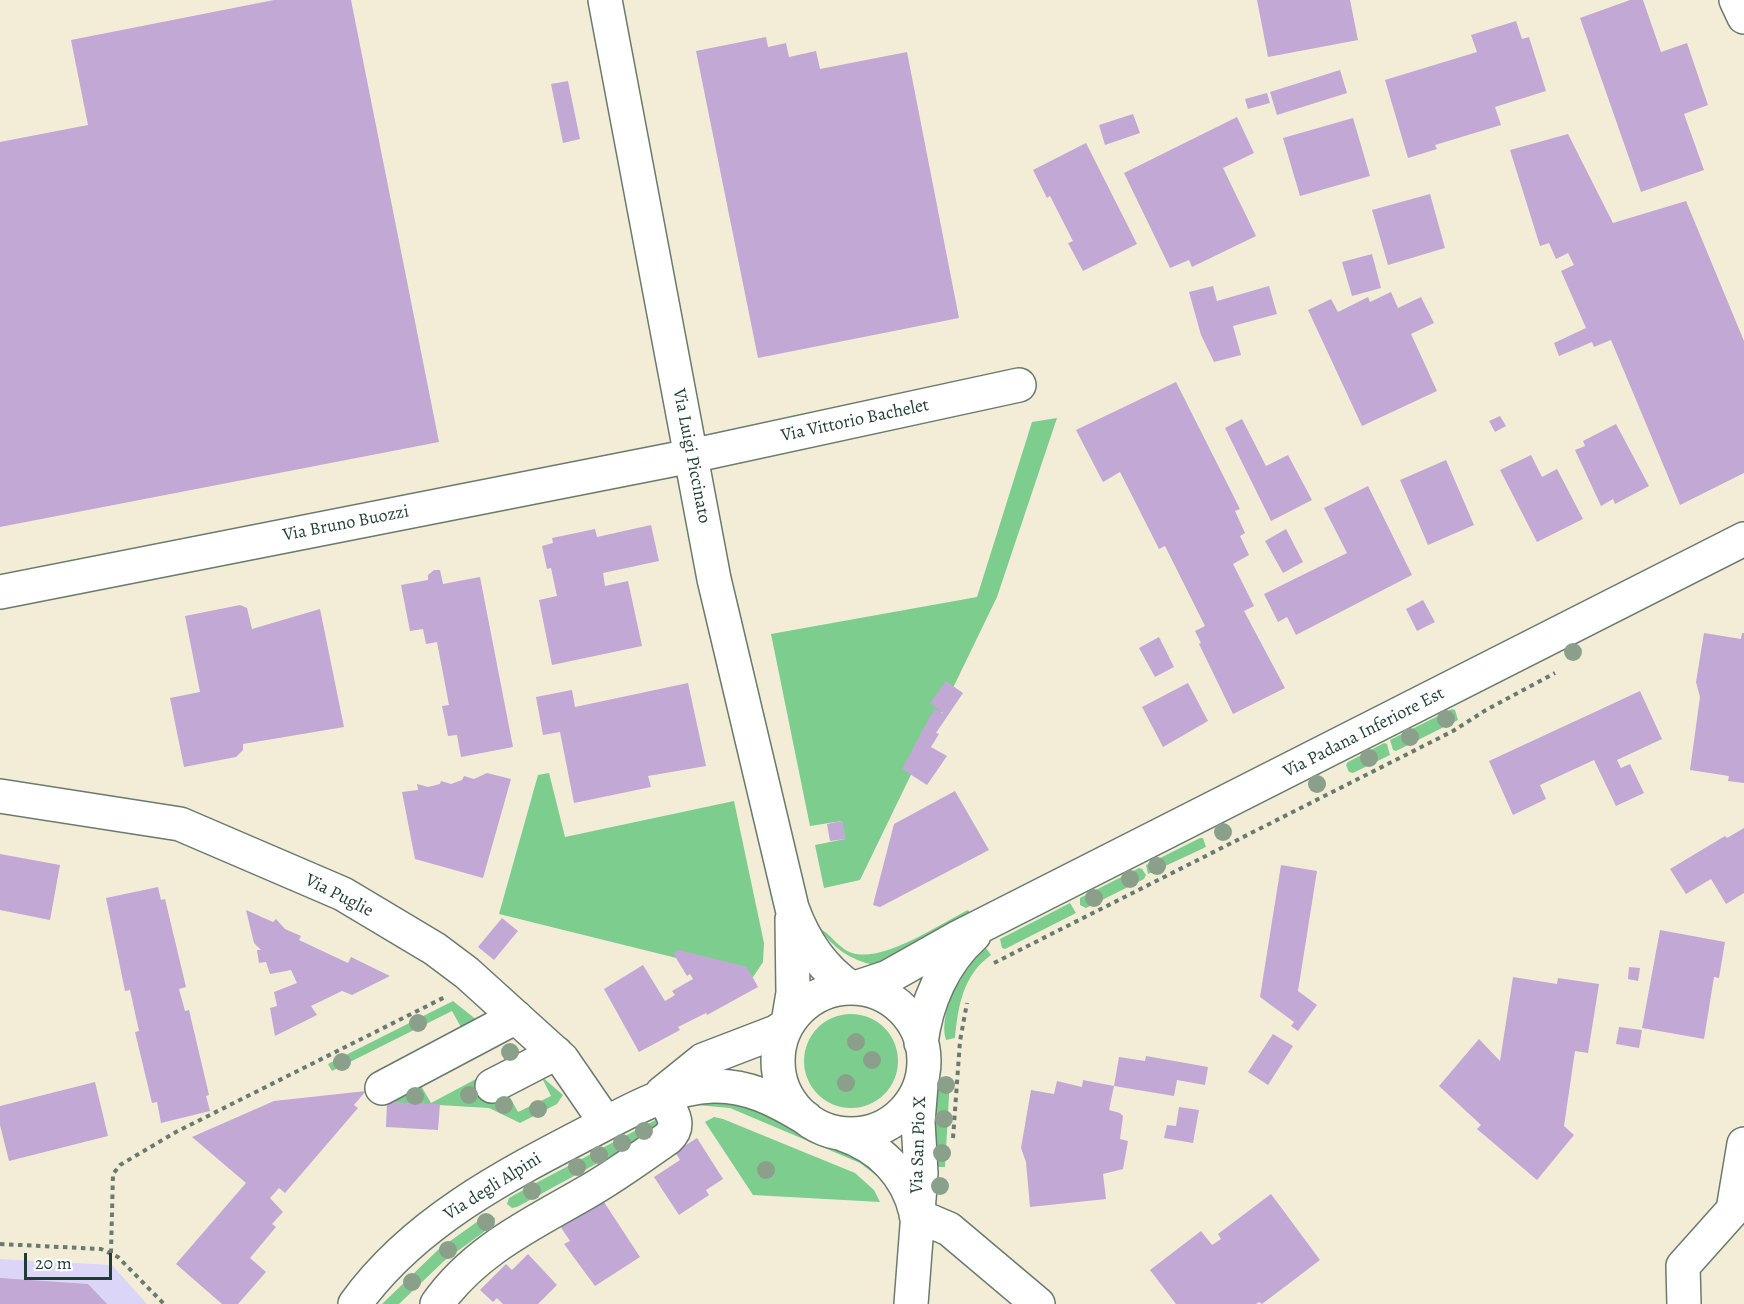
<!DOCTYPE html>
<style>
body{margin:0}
#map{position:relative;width:1744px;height:1304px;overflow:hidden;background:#f3edd8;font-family:Alegreya,serif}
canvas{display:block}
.scale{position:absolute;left:24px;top:1253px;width:88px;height:27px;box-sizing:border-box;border:3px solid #1f3d34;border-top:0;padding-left:8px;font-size:18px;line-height:21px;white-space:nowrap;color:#1f3d34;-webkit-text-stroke:4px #fff;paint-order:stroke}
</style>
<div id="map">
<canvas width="1744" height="1304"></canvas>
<div class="scale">20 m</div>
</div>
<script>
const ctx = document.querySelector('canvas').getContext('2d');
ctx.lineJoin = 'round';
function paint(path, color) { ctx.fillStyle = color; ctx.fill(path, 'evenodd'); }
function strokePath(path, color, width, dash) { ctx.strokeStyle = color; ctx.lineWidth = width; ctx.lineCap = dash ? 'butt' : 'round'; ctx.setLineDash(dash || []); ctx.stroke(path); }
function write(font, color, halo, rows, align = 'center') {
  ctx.font = font + ' Alegreya,serif'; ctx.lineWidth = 4.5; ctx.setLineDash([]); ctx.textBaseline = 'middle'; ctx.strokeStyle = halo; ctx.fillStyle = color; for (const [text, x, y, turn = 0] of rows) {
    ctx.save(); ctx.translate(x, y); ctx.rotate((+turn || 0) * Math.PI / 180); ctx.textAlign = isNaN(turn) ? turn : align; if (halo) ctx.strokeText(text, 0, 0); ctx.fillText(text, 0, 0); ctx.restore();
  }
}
const built = new Path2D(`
 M0,1259l112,6 35,39h-147z`);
const green = new Path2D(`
 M1057,418l-60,179 -137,283 -36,8 -9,-43 30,-6 -3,-18 -32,5 -39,-192 206,-37 55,-175z
 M1452,709l3,1 3,10 -62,31 -3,-1 -3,-10z
 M1384,743l3,1 3,11 -37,18 -4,-1 -3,-7 2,-3z
 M549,773l16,64 169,-36 30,142 -1,19 -10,15 -254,-63 39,-139z
 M1200,838h3l3,9 -58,27 -2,-9z
 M1139,868l3,1 4,6 -2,4 -58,29 -6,-3v-7z
 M1070,903l6,10 -71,36 -3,-1 -2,-9z
 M968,910l2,3 -61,39 -35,13c-22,-4 -41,-17 -54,-36 9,3 18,19 32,24 31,10 88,-29 116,-43z
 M986,948l5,7c-28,20 -33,51 -36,83l-9,2c-9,-29 19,-74 40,-92z
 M453,1001l25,20 -16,8 -10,-18 -120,60 -4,-7z
 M804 1061a47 47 0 1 1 94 0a47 47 0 1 1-94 0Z
 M541,1076l22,19 -6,9 -37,19 -31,-15 -102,-6 33,-18 11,19 45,-24 12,24 19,-11 11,20 33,-16z
 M941,1077l9,1 -5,89h-12l2,-68z
 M723,1102c21,4 40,8 58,18 9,5 17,14 26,19 29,15 49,11 73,39l-20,-15 -130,-55 -33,-3z
 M661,1117l1,11 -145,79 -5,1 -5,-4 2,-6 25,-14z
 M714,1117l9,2 132,54 19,17 6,12 -127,-7 -48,-73z
 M488,1214l7,4 -3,8 -48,35 -45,43h-17l57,-55z`);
const building = new Path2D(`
 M274,0h77l88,442 -439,85v-385l88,-17 -17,-85z
 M1257,0h93l8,40 -90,17z
 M1630,0h13l18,52 26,-9 21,62 -24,9 20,56 -63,22 -61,-174z
 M1516,21l6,18 7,-2 17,54 -51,16 6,18 -66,20 2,4 -29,9 -23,-78 92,-28 -6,-17z
 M766,37l2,10 18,-4 3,14 27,-6 4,18 87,-17 52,266 -201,40 -62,-307z
 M1340,70l7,23 -70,22 -7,-23z
 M568,81l12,58 -17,4 -12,-59z
 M1267,93l3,10 -22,6 -3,-10z
 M1133,114l7,19 -35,12 -6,-20z
 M1237,117l17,36 -31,15 33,68 -64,31 -3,-7 -19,8 -46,-95z
 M1353,118l17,58 -70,20 -17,-58z
 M1568,134l45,89 73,-22 58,140v132l-64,32 -69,-165 -17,7 -2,-5 -33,14 -5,-13 32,-15 -25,-57 13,-6 -6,-12 -12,6 -7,-16 -9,3 -30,-96z
 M1086,143l51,101 -54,27 -15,-28 5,-2 -23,-45 -3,2 -14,-28z
 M1430,194l15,54 -57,17 -16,-55z
 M1372,254l9,34 -29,8 -10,-34z
 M1213,286l4,15 52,-15 8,28 -44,12 8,29 -27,7 -13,-27 -12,-43z
 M1391,292l7,16 23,-11 13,26 -23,11 26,57 -75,35 -54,-116 23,-11 7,13 30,-15 2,5z
 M1176,382l64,127 -5,2 10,22 -5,3 9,19 -16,9 21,42 -10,5 41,77 -52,26 -34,-70 2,-1 -6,-12 10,-5 -40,-80 -6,3 -39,-77 -17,10 -27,-52z
 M1500,416l6,10 -11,6 -6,-11z
 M1242,419l24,47 22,-11 24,45 -41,21 -46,-93z
 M1616,424l33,62 -34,18 -2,-5 -12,7 -26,-56 10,-4 -2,-5z
 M1531,455l11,22 15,-8 26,50 -46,23 -37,-72z
 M1446,460l28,65 -46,20 -28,-65z
 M1368,486l44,89 -116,60 -9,-18 -9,5 -14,-28 83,-41 -23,-45z
 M651,525l8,36 -56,12 2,13 23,-5 14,65 -90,19 -13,-65 18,-4 -6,-28 -4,1 -5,-23 11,-3 -1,-5 43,-9 2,8z
 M1286,529l17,33 -20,11 -18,-32z
 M434,570h6l3,14 37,-7 33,170 -52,10 -4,-22 -9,1 -6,-30 7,-1 -12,-63 -11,2 -3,-15 -13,2 -9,-46 27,-5v-5z
 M1423,600l12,22 -18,9 -11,-22z
 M240,605l7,3 5,21 68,-20 24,118 -101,17v6l-7,7 -52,10 -14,-69 30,-6 -15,-76z
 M1704,633l37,6 1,-6h2v150l-16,-2 1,-5 -39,-6 10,-73 -4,-15z
 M1159,637l15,30 -19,10 -16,-29z
 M946,681l17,12 -27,40 3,1 -8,13 16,9 -20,29 -25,-16 32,-60 10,5 -14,-11z
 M688,683l18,83 -58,10 3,11 -77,16 -14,-71 -17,3 -7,-38 36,-7 3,17z
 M1188,683l20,38 -45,26 -21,-40z
 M1640,691l22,48 -45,21 4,8 9,-4 14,29 -28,13 -22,-46 -54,25 6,14 -33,16 -24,-54z
 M487,773l24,6 -28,99 -68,-19 -13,-67 16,-2 -1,-6 11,3 12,-3 1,-3 10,3 11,-4 2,-4 10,3z
 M955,791l34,59 -109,57 -7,-2 21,-81z
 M842,821l4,18 -16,2 -3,-17z
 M1744,828v65l-18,11 -15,-25 -25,15 -16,-25 55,-33 2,2z
 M0,854l60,11 -10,55 -50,-10z
 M1281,865l36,6 -19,120 19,14 -19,26 -7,-5 3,-4 -34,-25z
 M158,887l3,13 4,-1 21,88 -7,2 6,22 4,-1 20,85 -3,1 4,15 -49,12 -4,-21 -5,1 -17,-71 4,-1 -9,-41 -5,1 -19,-93z
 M246,910l27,12 3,-3 9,10 16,7 -2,4 49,23 3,-6 39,19 -38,19 -10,-4 -31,15 6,9 -42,21 -5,-28 7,-2 -3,-14 23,-9 -6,-13 -21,4 -4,-12 -7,1 -2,-13h4l-7,-7z
 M502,918l16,13 -24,29 -16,-13z
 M1660,930l65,12 -6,36 -5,-1 -10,62 -62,-11z
 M679,950l68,17 11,20 -51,28 -1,-2 -28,14 2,3 -41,22 -35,-63 39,-24 22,36 10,-6 -3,-4 21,-12 -3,-5 -3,2 -14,-23z
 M1629,967l11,1 -2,13 -10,-2z
 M1513,977l44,7 1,-6 41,6 -11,69 -13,-2 -11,75 10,9 -37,45 -60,-51 4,-4 -42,-39 40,-47 21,22z
 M1619,1027l23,3 -3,18 -23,-4z
 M1273,1034l20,12 -25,39 -20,-13z
 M1146,1056l62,11 -3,18 -28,-5 -3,16 -60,-10 5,-29 26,4z
 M1083,1080l31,6 -5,24 11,3 3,3 -3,23 8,2 -5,28 -20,5 3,25 -76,8 -4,-45 -5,-14 10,-58 23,4 3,-13 25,6z
 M95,1082l13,54 -99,25 -9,-36v-19z
 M366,1091l-12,14 4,3 -73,85 -6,-5 -9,10 13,14 -11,12 4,3 -26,31 16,14 -28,32h-16l-46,-40 70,-81 -54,-46 82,-36z
 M387,1102l53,2 -2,26 -52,-3z
 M1179,1107l20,3 -6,33 -29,-5 3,-13 9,1z
 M697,1138l26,41 -17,11 3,5 -30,20 -25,-38 26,-17 -5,-8z
 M1271,1194l49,66 -58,44 -3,-2 -3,2h-80l-26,-34 51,-39 11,14 9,-6 -3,-5z
 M602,1199l38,58 -45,29 -31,-42 6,-3 -10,-15z
 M528,1254l29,31 -19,19h-35l-6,-6 -4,4 -13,-12 26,-26 6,6z
 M0,1278l88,6 19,20h-107z`);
const path = new Path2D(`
 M994,963l459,-232 33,-21 69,-37
 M953,1138l7,-97 7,-38
 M0,1244l101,5 17,8 46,47
 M111,1253l2,-79 7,-9 56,-33 271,-136`);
const minor = new Path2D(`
 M605,0l109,579 78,329c12,33 30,61 59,80
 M1736,0l8,17
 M0,592l691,-136 328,-71
 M0,796l180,28 163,70 92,55 32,24 95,86 44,64
 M855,988l33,-11 71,-40 785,-398
 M778 1061a73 73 0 1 1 146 0a73 73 0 1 1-146 0Z
 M788,1023l5,-30 -1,-74
 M921,1043c5,-40 22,-80 53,-108
 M492,1086l64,-33
 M382,1088l134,-71
 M662,1093l41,-33 73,-28 11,-7
 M842,1134c38,13 65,40 74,79
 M916,1215l33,14 89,75
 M355,1304c58,-81 149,-128 236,-173 39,-20 76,-43 122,-45 35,-1 63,14 93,32
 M437,1304c38,-54 95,-80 150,-112 28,-16 54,-35 81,-54 15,-14 2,-28 -6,-43
 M911,1304l10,-131 -3,-51 3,-37
 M1684,1304l-1,-38 50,-56 11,-66`);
const trees = [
 [1573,652],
 [1446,719],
 [1410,737],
 [1369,758],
 [1317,784],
 [1223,832],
 [1157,866],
 [1130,879],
 [1094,898],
 [418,1023],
 [856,1042],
 [510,1052],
 [872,1060],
 [342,1062],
 [846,1083],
 [946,1085],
 [469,1095],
 [415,1096],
 [504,1105],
 [538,1109],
 [944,1119],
 [644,1131],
 [622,1143],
 [942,1153],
 [599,1155],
 [577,1167],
 [766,1170],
 [940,1186],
 [532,1191],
 [486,1222],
 [448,1250],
 [412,1282]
];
const streetNames = [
 ["Via Vittorio Bachelet",855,421,-12],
 ["Via Luigi Piccinato",691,456,79],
 ["Via Bruno Buozzi",346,524,-11],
 ["Via Padana Inferiore Est",1364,733,-27],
 ["Via Puglie",339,896,27],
 ["Via San Pio X",919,1145,-88],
 ["Via degli Alpini",493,1187,-32]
];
paint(built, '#dbd6f7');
paint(green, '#7ccd8e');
paint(building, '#c1a8d5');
strokePath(minor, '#697b6d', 36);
strokePath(path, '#697b6d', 4, [4.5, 4.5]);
strokePath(minor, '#fff', 33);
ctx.fillStyle = '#8ba08a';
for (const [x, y] of trees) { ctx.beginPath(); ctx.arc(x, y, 9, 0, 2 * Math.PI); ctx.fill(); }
write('18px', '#1f3d34', '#fff', streetNames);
</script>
